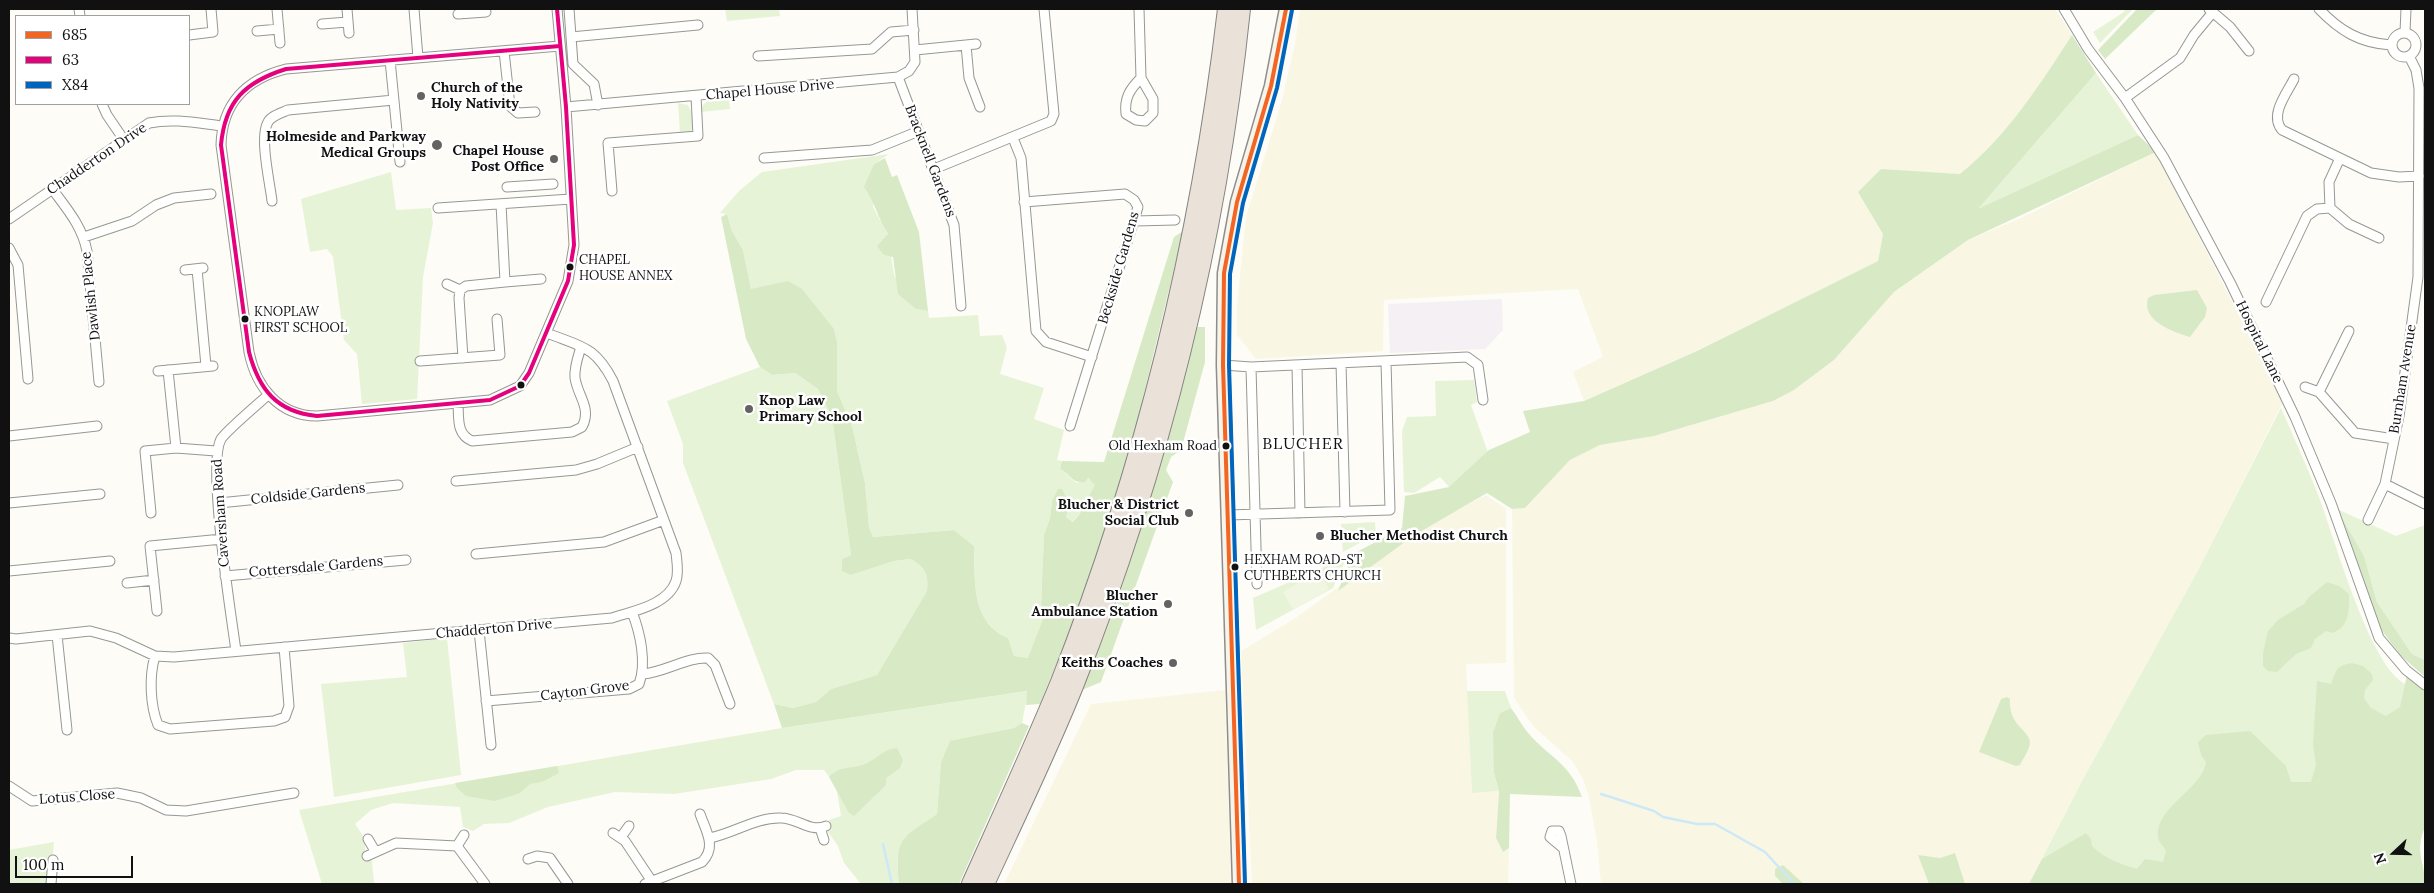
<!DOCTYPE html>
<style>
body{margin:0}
#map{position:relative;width:2434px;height:893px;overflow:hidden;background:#fdfcf7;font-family:Lora,serif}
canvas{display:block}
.frame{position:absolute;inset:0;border:10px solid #111;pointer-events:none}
.legend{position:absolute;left:15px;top:15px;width:175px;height:90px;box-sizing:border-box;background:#fff;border:1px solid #a0a0a0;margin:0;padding:6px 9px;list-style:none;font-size:15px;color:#111}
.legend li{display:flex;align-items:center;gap:10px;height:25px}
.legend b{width:25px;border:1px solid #a0a0a0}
.north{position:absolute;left:2369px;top:828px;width:50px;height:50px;-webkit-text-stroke:4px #fff;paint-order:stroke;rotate:249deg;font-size:14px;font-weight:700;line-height:20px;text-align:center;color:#111}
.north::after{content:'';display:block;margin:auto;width:18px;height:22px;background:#111;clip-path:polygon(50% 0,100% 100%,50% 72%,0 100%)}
.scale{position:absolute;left:15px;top:856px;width:118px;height:22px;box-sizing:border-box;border:2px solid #111;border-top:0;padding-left:6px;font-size:15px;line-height:18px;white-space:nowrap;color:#111;-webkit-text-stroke:4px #fff;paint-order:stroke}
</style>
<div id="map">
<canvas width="2434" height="893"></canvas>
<div class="frame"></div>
<ul class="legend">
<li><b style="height:6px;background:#f26522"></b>685</li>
<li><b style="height:6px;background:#e5007d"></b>63</li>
<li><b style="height:6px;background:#0065bd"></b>X84</li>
</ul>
<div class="north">N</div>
<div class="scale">100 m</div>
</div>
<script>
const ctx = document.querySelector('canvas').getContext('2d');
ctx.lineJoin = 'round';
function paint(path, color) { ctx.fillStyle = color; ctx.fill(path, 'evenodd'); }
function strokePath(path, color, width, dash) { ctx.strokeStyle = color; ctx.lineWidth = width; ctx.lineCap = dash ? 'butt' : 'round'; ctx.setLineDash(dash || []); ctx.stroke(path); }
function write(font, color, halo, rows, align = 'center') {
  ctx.font = font + ' Lora,serif'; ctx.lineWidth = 5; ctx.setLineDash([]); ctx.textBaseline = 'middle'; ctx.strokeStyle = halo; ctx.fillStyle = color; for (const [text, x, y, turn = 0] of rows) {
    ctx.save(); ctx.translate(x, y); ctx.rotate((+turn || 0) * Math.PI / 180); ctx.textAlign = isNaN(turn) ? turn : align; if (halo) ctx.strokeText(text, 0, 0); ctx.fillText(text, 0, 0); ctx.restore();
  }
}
const industrial = new Path2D(`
 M1502,299l1,31 -18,19 -95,4 -2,-49z`);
const farmland = new Path2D(`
 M1300,9h755l17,26 -39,61 -47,57 -26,21 -79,-4 2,64 -5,27 -181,90 -113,50 -11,-29 30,-15 -25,-68 -194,11 -1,51 -127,8 -19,-24v-30l9,-88 36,-117 13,-56z
 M2156,152l127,250 -87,172 -114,207 -53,103h-428l-4,-42 -8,-45 -6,-18 -10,-17 -40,-36 -19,-28 -2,-189 13,-1 45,-48 30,-15 54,-9 119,-35 21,-11 40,-30 60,-68 74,-52 53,-22z
 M1486,495l20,14v154l-40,1 6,128 27,-1 -3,47 7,13 6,-3 -1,36h-256l-11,-233 53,-32 118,-85z
 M1225,690l6,194h-227l87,-180z`);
const green = new Path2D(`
 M725,9h54l1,7 -53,5z
 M2125,9h8l-33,34 -7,-11 31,-20z
 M2096,73l42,62 -161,75z
 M729,99l1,10 -29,3c0,-14 17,-13 28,-13z
 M678,103l10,2 4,8 2,14 -4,5 -10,1z
 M889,154l-15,10 -1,43 15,28 6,40 22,34 12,2 1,7 49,-3 2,21 22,-1 5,12 -7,27 44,14 -10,31 30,11 -7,30 5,1 -2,8c8,4 10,11 18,14l9,-5 9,6c-9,13 -13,30 -25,38l-19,-21 -2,17 -6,17 -3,70 4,9 -16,44 -15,-2 -6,-18c-37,-17 -33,-56 -34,-92l-20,-16 -81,7 -4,-10 -4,-44 -13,-57 -15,-35v-49l-3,-13 -83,-40 -8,-39 -11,-19 -5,-17 -7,-1 19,-22 23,-19z
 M391,172l5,38 35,-2 2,15 -10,54 -6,122 -55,5 -5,-50 -13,-14 -11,-83 -6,-8 -17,3 -9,-53z
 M760,367l12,8 23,-2 23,16 14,28 19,138 -9,4 9,16 43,-14 16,-2c15,7 19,16 17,32l-50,84 -46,14 -15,13 -23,6 -19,-4 -91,-241v-19l-16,-43z
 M1474,380l3,22 -6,3 20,56 -40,28 -11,-12 -26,16 -10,-1 -2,-61 5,-14 29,-1 -1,-35z
 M2281,408c12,28 25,56 36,84 17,43 51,172 88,192l20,143c-11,25 0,35 0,57h-396l53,-103 114,-207z
 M2337,509l59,27 29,-11v135l-13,-6 -35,-52 -13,-46z
 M1375,522l1,12 -33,18 -2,-28z
 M1347,557l-14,31 -77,42 -3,-32z
 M447,638l14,137 -127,22 -13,-113 86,-7 -4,-34z
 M1028,691l-6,32 -8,5 -64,14 -9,20 -4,52c-37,25 -42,23 -38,70h-38l-17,-21 -6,-17 -10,-14 1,-12 12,-4 -5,-30 -12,-16h-28l-25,9 -97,15 -59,-2 -67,15 -39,16 -25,1 -11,7 -10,-4 -3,-20 -67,-4 -22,7 -16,14 10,15v12l7,10 2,23h-52l-23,-74 483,-82z
 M1467,691h38l6,17 -11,5 -6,60 5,18 -27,2z
 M54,842l-4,42h-41v-34z`);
const forest = new Path2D(`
 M2137,9h20l-52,50 -7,-9z
 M2072,35l24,38 -118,136 160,-74 18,17 -188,88 -74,52 -60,68 -40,30 -21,11 -119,35 -54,9 -30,15 -45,48 -13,1 -25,-16 -74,43 -75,55 15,-37 49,-26 3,-32 44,-9 40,-37 41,-18 -7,-21 61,-10 113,-50 181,-90 5,-27 -25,-42 23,-23 79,5c47,-38 79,-88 112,-139z
 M885,158l7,19 5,-2 22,57 9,79 -12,-2 -18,-15 -5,-37 -9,-2 -7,-9 11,-12c-10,-15 -13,-32 -24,-47l10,-23z
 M727,214l5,17 11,19 8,39 37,-8 14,8 32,40 3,13v49l15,35 13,57 4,44 4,10 81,-7 20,16c1,36 -3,76 34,92l6,18 14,2 17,-44 -4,-9 3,-70 6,-17 2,-17 6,-12h4l8,16 -4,12 6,5c11,-8 15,-25 23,-37l-7,-7 -3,4c-14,2 -14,-8 -25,-13l2,-8 42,1 70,-225 9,-6 -58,242 -48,140 -37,91 -14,1 1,-14 -245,37 -8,-24 19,4 23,-6 15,-13 46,-14 50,-84c2,-16 -2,-25 -17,-32l-16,2 -43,14 -9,-4v-12l9,-4 -19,-138 -14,-28 -23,-16 -23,2 -12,-8 -14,-28 -25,-122z
 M2197,290l10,18 -2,9 -15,20c-17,-5 -49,-16 -42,-39l6,-3z
 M1197,327h8v35l-24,88 -10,7 -5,13 7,12 -72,200 -19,8 74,-221z
 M2337,509l27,47 13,46 35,52 13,6v17l-25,-22 -20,-27z
 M2327,582l12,4 10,8c0,16 1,33 -17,39l-6,-2 -11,8 -4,9 -15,6 -19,18 -9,-1 -5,-5v-13l5,-22 10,-11 26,-16 5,-7z
 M2352,663l11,3 9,8 1,6 -8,10 -1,8 7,10 15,8 14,-9 7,-32 18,14v138c-11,25 0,35 0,57h-396l13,-25 44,-26 5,6 1,7c12,12 28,18 45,23l8,-10 18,3 3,-11c-2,-4 -7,-9 -8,-13 -4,-31 44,-48 48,-76l-5,-7 -3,-13 8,-7 44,-4 36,35 5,16h20l5,-17 -3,-21 4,-63 14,3c5,-14 6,-19 21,-21z
 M2007,697l3,2c-2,26 20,32 20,43 0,7 -7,17 -10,23l-4,1 -37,-14 22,-53z
 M1511,708c6,8 11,18 18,26 21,24 41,29 53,63l-72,-3 -1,54 -6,4 -7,-14 3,-47 -5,-18 -1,-40 7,-20z
 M1022,723l7,3 -70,158h-60c-4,-47 1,-45 38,-70l4,-52 9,-21 64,-13z
 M897,748l6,12 -3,8 -14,10v7l-32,31 -5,-3 -20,-36c11,-13 27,-7 40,-15 11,-6 15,-13 28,-14z
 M557,766l2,7 -17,9 -12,2 -10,9 -25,8 -29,-5 -9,-8 -2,-5z
 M1955,853l10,31h-36l-11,-29 22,3z
 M1783,865l21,19h-21l-8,-8v-7z`);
const pitch = new Path2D(`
 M1318,571l11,18 -36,21 -10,-18z`);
const stream = new Path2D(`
 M1601,794l53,17 9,6 34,7h18l50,28 29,32
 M883,844l9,40`);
const street = new Path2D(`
 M79,9l1,7
 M277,9l3,34
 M347,9l2,24
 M414,9l4,49
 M557,9l9,98 8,138 -6,36 -39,92 -9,13 -30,14 -173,16c-38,0 -61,-29 -68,-64l-28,-207c1,-41 25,-66 65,-76l274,-23
 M569,9l4,55 21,20 4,21
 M1139,9l2,69 12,21v14l-8,8 -9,-1 -10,-6c-2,-16 4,-25 15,-36
 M2064,9l24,40 37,49 39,60 66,124 65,135 36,86 48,135 27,32 19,15
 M2209,9l21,18 19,24
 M2319,9c21,22 41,34 72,36
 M458,14l28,-2
 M322,24l26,-2
 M257,31l22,-2
 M2405,32l1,-23
 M2392 45a12 12 0 1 1 24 0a12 12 0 1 1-24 0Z
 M189,35l24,-3 -2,-23
 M571,37l127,-12
 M966,45l3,33 11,29
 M915,50l61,-6
 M504,51l6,55 8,7 17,-1
 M758,56l114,-7 19,-17 23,-2
 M390,60l10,102
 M898,77l56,148 7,81
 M2294,79c-7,14 -25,36 -12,51l89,43 28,4 20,-1
 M2125,98l55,-40 14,-23 19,-23
 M102,104l5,11 17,25
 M566,107l332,-30 11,-6 6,-9 -3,-53
 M1013,138l8,20 15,173 10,11 46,15
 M764,158l108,-8 47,-19
 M934,169l117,-48 3,-7 -10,-105
 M507,187l46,-3
 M53,190c14,19 29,36 34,61l12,131
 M612,191l-4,-48 90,-7 -2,-40
 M272,201c-2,-18 -13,-64 -4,-79 3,-6 13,-9 20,-12l106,-10
 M1024,202l101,-8 9,6 4,7 -68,219
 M438,208l133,-9
 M2330,208l19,16 30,14
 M9,219l140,-96c24,-5 48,0 73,3
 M1135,221l40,-1
 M84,237l48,-16 24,-16 18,-7 37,-4
 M9,248l9,17 10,114
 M197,269l9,97
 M185,270l18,-2
 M505,282l36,-3
 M447,284l13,6
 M2266,302l41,-86 10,-7 13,-1 -1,-26 11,-24
 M2349,331l-30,61 36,41 39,6
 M463,358l-4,-60 1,-8 6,-4 39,-4 -4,-78
 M420,361l80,-6 -3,-36
 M1341,363l4,149
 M1223,365l28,2 216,-10 11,8 5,35
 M1297,365l3,148
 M1251,367l6,217
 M168,370l8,78
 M158,371l55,-5
 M2305,387l14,5
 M458,403c1,15 -2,31 14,38l100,-9 10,-5c10,-19 -4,-30 -7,-49 -1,-11 3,-21 6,-31
 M9,436l88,-10
 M456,481l120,-11 21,-6 41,-17
 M2385,484l40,20
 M9,503l91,-9
 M219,503l179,-18
 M151,513l-6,-62 31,-3 40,3
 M1228,515l162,-5 -4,-149
 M2368,520l17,-36 14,-68 19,-139 1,-189 -3,-18 -7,-14
 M476,554l128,-12 60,-22
 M9,571l101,-10
 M225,576l181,-16
 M127,583l27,-3
 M157,611l-7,-65 72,-7
 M479,630l12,115
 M57,635l10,95
 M9,638l7,1 74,-8 26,7 39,18 19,1 438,-39c21,-7 56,-13 64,-37 3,-9 1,-18 0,-28l-63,-172c-18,-35 -31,-34 -66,-48
 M236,651c-5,-37 -29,-186 -15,-212 6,-9 37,-35 47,-44
 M155,656c-6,20 -5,49 3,69l12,4 104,-8 11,-4 4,-11 -5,-59
 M643,674c22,-2 44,-17 65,-16l7,7 15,39
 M486,701l143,-12 10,-5c8,-21 1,-52 -7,-72
 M9,786l23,15 85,-8 24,5 25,12 20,1 108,-18
 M820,828l4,12
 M613,833l12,8 26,39
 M621,837l8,-11
 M710,838c24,-5 47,-21 71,-20 17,0 29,15 45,8
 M368,839l7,12
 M457,846l7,-11
 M1563,848l-13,-11 2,-6h7l2,5 10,48
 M367,856l29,-13 61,3 28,38
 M528,859l9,-3 13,2 18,26
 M51,884l2,-24
 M645,884l57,-22c15,-15 4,-31 -2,-48`);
const secondary = new Path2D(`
 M1239,884l-16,-519 1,-92 13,-71 34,-116 15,-77`);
const highway = new Path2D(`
 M971,884c30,-67 61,-134 89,-202 85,-216 140,-442 167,-673
 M985,884c30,-65 62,-131 89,-198 86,-216 143,-446 167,-677`);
const bus1 = new Path2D(`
 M1239,884l-16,-519 1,-92 13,-71 34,-116 15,-77`);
const bus2 = new Path2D(`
 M557,9l9,98 8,138 -6,36 -39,92 -9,13 -30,14 -173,16c-40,-4 -58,-26 -68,-64l-28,-207c4,-44 24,-63 65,-76l274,-23`);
const bus3 = new Path2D(`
 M1245,884l-16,-519 1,-91 13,-71 34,-115 15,-78`);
const markers = [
 [421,96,5,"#646362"],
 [437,145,6,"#646362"],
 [554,159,5,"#646362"],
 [570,267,4.5,"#111"],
 [245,319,4.5,"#111"],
 [521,385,4.5,"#111"],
 [749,409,5,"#646362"],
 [1226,446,4.5,"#111"],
 [1189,513,5,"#646362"],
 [1320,536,5,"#646362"],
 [1235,567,4.5,"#111"],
 [1168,604,5,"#646362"],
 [1173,663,5,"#646362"]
];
const busNames = [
 ["CHAPEL",579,260],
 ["HOUSE ANNEX",579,276],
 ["KNOPLAW",254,312],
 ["FIRST SCHOOL",254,328],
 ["Old Hexham Road",1217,446,"right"],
 ["HEXHAM ROAD-ST",1244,560],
 ["CUTHBERTS CHURCH",1244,576]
];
const poiNames = [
 ["Church of the",431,88,"left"],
 ["Holy Nativity",431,104,"left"],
 ["Holmeside and Parkway",426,137],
 ["Medical Groups",426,153],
 ["Chapel House",544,151],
 ["Post Office",544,167],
 ["Knop Law",759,401,"left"],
 ["Primary School",759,417,"left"],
 ["Blucher & District",1179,505],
 ["Social Club",1179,521],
 ["Blucher Methodist Church",1330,536,"left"],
 ["Blucher",1158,596],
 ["Ambulance Station",1158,612],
 ["Keiths Coaches",1163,663]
];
const streetNames = [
 ["Chapel House Drive",770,90,-5],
 ["Chadderton Drive",97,159,-34],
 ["Bracknell Gardens",930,161,69],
 ["Beckside Gardens",1119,268,-74],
 ["Dawlish Place",91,296,-96],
 ["Hospital Lane",2259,342,64],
 ["Burnham Avenue",2403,379,-81],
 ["Coldside Gardens",308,494,-6],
 ["Caversham Road",221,513,-94],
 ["Cottersdale Gardens",316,567,-5],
 ["Chadderton Drive",494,629,-5],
 ["Cayton Grove",585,691,-7],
 ["Lotus Close",77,797,-4]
];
const quarterNames = [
 ["BLUCHER",1303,444]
];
paint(industrial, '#f5f0f3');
paint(farmland, '#f9f7e4');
paint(green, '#e7f3d7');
paint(forest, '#d8eac5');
paint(pitch, '#f0f6e1');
strokePath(stream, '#cde8f7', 2.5);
strokePath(street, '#979795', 11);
strokePath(secondary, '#8e8d8b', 15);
strokePath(highway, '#858482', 20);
strokePath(street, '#fffffe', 9);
strokePath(secondary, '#f6f4eb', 12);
strokePath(highway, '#eae1d8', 18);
strokePath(bus1, '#f26522', 4);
strokePath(bus2, '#e5007d', 4);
strokePath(bus3, '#0065bd', 4);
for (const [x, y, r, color] of markers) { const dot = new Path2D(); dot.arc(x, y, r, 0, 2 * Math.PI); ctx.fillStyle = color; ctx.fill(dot); strokePath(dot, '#fff', 2); }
write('13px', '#111', '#fff', busNames, 'left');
write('bold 14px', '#111', '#fff', poiNames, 'right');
write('14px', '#111', '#fff', streetNames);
ctx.letterSpacing = '1px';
write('16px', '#111', '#fff', quarterNames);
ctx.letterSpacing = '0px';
</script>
